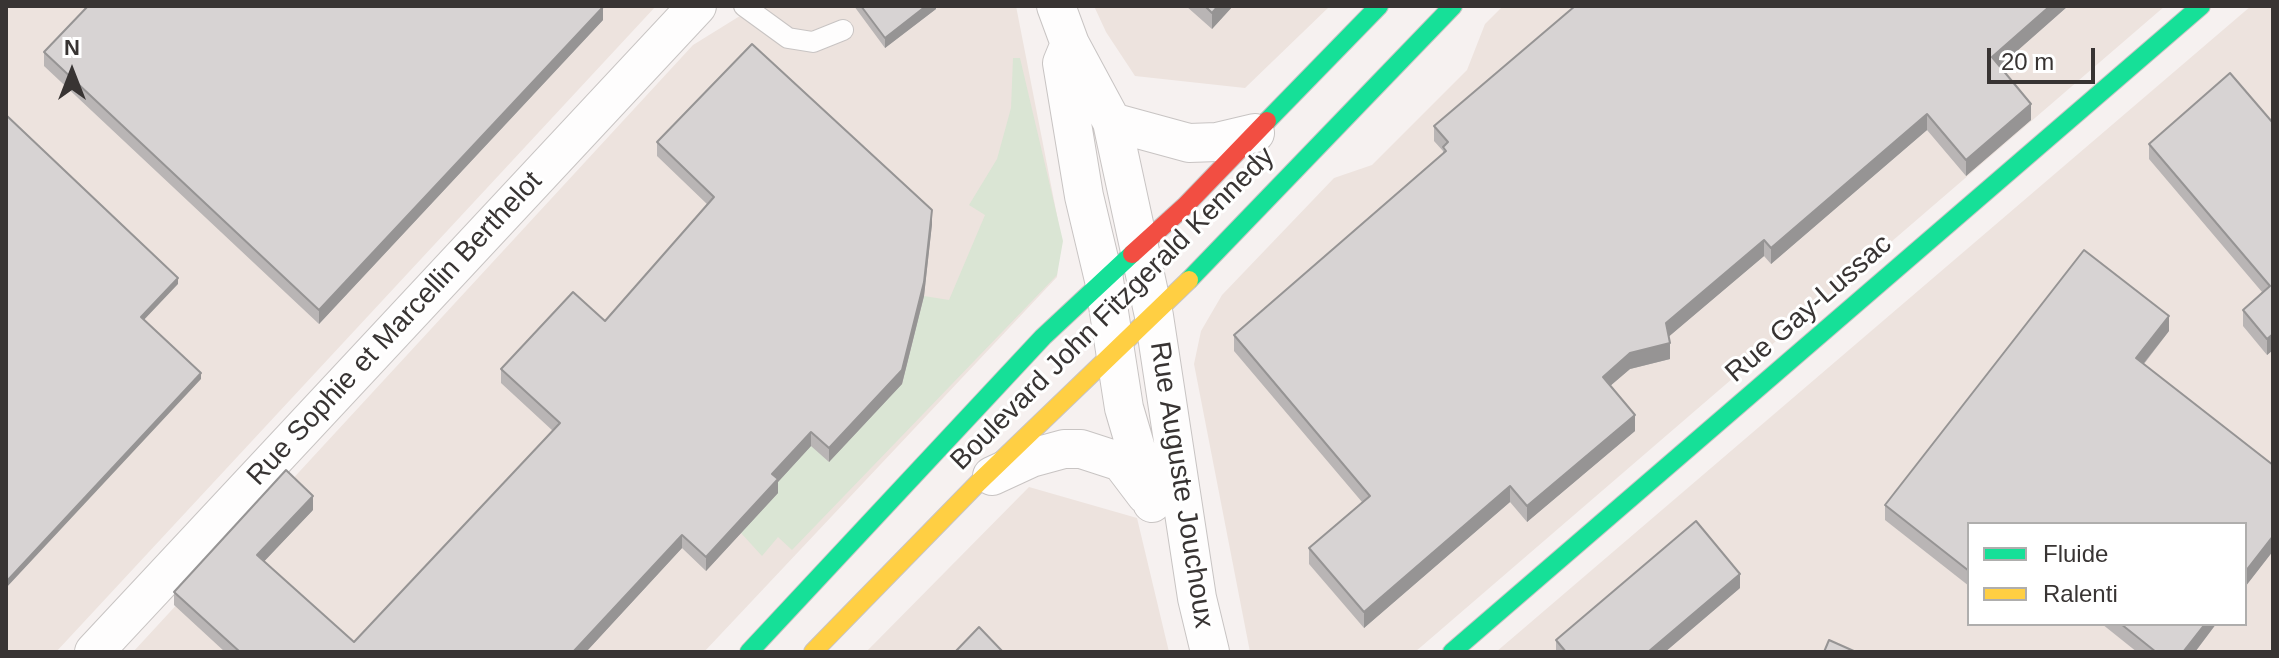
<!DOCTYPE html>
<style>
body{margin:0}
#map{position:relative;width:2279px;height:658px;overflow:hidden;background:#f6f1f0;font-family:Arial,sans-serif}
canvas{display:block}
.frame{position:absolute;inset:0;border:8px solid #383433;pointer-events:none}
.legend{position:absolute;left:1967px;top:522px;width:280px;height:104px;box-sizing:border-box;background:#fff;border:2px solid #afaead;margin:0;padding:10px 14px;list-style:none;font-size:24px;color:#383433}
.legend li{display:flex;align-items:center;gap:16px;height:40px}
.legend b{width:40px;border:2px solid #afaead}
.north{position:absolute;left:32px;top:32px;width:80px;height:80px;-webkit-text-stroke:6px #fff;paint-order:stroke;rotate:0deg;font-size:22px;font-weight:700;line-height:32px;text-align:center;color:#383433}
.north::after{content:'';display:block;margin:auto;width:28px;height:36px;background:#383433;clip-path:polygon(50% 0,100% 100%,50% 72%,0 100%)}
.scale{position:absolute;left:1987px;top:48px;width:108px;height:36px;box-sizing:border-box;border:4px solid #383433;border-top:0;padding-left:10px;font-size:24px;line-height:28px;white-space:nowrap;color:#383433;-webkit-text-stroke:6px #fff;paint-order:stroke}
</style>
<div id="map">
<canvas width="2279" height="658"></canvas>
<div class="frame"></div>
<ul class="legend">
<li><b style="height:10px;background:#16e098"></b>Fluide</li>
<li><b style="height:10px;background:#ffcf43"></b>Ralenti</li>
</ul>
<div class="north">N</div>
<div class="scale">20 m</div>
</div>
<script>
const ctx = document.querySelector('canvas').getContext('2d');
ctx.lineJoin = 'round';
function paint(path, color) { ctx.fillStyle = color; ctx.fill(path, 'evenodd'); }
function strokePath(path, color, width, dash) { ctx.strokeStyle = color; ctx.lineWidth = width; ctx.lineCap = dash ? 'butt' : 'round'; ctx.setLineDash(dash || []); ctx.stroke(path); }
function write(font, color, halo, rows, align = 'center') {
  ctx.font = font + ' Arial,sans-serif'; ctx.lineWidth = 6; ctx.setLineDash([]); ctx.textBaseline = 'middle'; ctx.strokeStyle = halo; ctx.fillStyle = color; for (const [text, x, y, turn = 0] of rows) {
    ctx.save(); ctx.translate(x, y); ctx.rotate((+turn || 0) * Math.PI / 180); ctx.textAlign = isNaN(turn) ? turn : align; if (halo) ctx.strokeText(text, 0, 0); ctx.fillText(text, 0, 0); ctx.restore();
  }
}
const built = new Path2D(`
 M6,6h650l-600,646h-50z
 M756,6h260l44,225 -3,46 -353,375h-571l560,-607z
 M1094,6h236l-85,82 -110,-12 -29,-44z
 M1503,6h662l-750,646h-165l-56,-288 7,-33 21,-36 112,-117 38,-13 95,-95 18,-46z
 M2251,6h22v646h-777zM1969,524h276v100h-276z
 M1029,487l108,31 32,134h-303z`);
const green = new Path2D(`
 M1013,58h7l43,183 -6,34 -265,275 -14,-13 -16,19 -21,-23 37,-78 124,-71 22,-88 25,4 36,-85 -16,-10 28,-46 14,-51z`);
const lane = new Path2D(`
 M744,6l44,32 25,4 30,-12`);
const street = new Path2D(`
 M1056,6l14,38 42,78 42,194 43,282 13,54
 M1069,46l-7,17 22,133 20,84 20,128 28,95
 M1112,122l77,21 28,-1 38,-9
 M992,476l39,-18 33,-9h17l40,13 25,33
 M94,652l603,-646`);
const fast = new Path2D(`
 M1267,121l112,-115
 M1189,280l264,-274
 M749,652l294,-315 89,-83
 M1452,652l749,-646`);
const slow = new Path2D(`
 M813,652l166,-170 210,-202`);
const jam = new Path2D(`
 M1132,254l53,-48 82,-85`);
const wall = new Path2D(`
 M854,6h82v3l-51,39z
 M1186,6h47l-21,23z
 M2068,6l-68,60 31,54 -65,56 -39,-46 -156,134 -7,-8 -95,80 1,23 -40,10 -20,17 25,45 -108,91 -17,-20 -146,126 -55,-64v-16l53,-46 -128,-151v-16l209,-181v-3l-9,-10v-15z
 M603,20l-284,304 -275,-258v-14z
 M2273,123v227l-6,5 -24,-29v-16l19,-18 -113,-133v-15z
 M657,142l275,82 -8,72 -22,88 -73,78 -18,-16 -33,36v11l-72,78 -24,-23 -96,104h-361l-51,-47v-13l139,-82 -49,51 90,81 199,-211 -52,-48v-14l104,-48 103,-116 -51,-49z
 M2169,331l-25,33 129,101v86l-28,36v-63h-276v62l-84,-66v-15z
 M1740,588l-75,64h-109v-12z
 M2102,624h114l-21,28h-58z`);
const shadedWall = new Path2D(`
 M926,6h10v3l-51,39v-10z
 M1218,6h15l-21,23v-16z
 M2050,6h18l-76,67v-16z
 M603,7v13l-284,304v-14z
 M2031,104v16l-65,56v-16z
 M1927,114v16l-156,134v-16z
 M932,210v14l-8,72 -22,88 -73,78v-14z
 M1764,240v16l-98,83v-16z
 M178,278v6l-37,39v-6z
 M2169,316v15l-33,42v-15z
 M2273,334v16l-6,5v-16z
 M1670,343v16l-40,10 -27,23v-15l27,-24z
 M201,373v6l-195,209v-6z
 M1635,415v16l-108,91v-16z
 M811,432v14l-33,36v11l-72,78v-14l66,-83z
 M1510,486v16l-146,126v-16z
 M313,496v14l-56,59v-14z
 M682,535v13l-96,104h-13z
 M2273,536v15l-28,36v-15z
 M1740,574v14l-75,64h-17z
 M2205,624h11l-21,28h-12z`);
const building = new Path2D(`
 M88,6h514l1,1 -284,303 -275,-258z
 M861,6h65l-41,32z
 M1205,6h13l-6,7z
 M1575,6h475l-58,51 39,47 -65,56 -39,-46 -156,134 -7,-8 -98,83 4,20 -40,10 -27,24 32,38 -108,91 -17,-20 -146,126 -55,-64 61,-52 -136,-161 212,-184 -3,-4 5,-5 -14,-16z
 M752,44l180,166 -8,72 -22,88 -73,78 -18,-16 -39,42 6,5 -72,78 -24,-22 -109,117h-333l-66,-60 112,-122 27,26 -56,59 97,87 206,-219 -59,-54 72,-77 32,29 109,-124 -57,-55z
 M2230,73l43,50v211l-6,5 -24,-29 27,-24 -121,-142z
 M6,115l172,163 -37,39 60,56 -195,209z
 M2084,250l85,66 -33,42 137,107v71l-28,36v-48h-276v47l-84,-66z
 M1696,521l44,53 -92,78h-82l-10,-12z
 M2121,624h84l-22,28h-27z
 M979,627l24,25h-48z
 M1829,640l27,12h-32z`);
const streetNames = [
 ["Boulevard John Fitzgerald Kennedy",1113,309,-45],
 ["Rue Gay-Lussac",1809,309,-41],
 ["Rue Sophie et Marcellin Berthelot",395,329,-47],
 ["Rue Auguste Jouchoux",1181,485,81]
];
paint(built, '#ede3de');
paint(green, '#dae5d4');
strokePath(lane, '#c8c4c3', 22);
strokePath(street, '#c8c4c3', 40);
strokePath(fast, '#c8c4c3', 20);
strokePath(slow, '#c8c4c3', 20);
strokePath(jam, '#c8c4c3', 20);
strokePath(lane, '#fefdfd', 20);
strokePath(street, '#fefdfd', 38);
strokePath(fast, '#16e098', 18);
strokePath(slow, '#ffcf43', 18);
strokePath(jam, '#f24e42', 18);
paint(wall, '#b9b5b5');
paint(shadedWall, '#969494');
paint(building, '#d7d3d3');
strokePath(building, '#969494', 2);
write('28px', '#383433', '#fff', streetNames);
</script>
